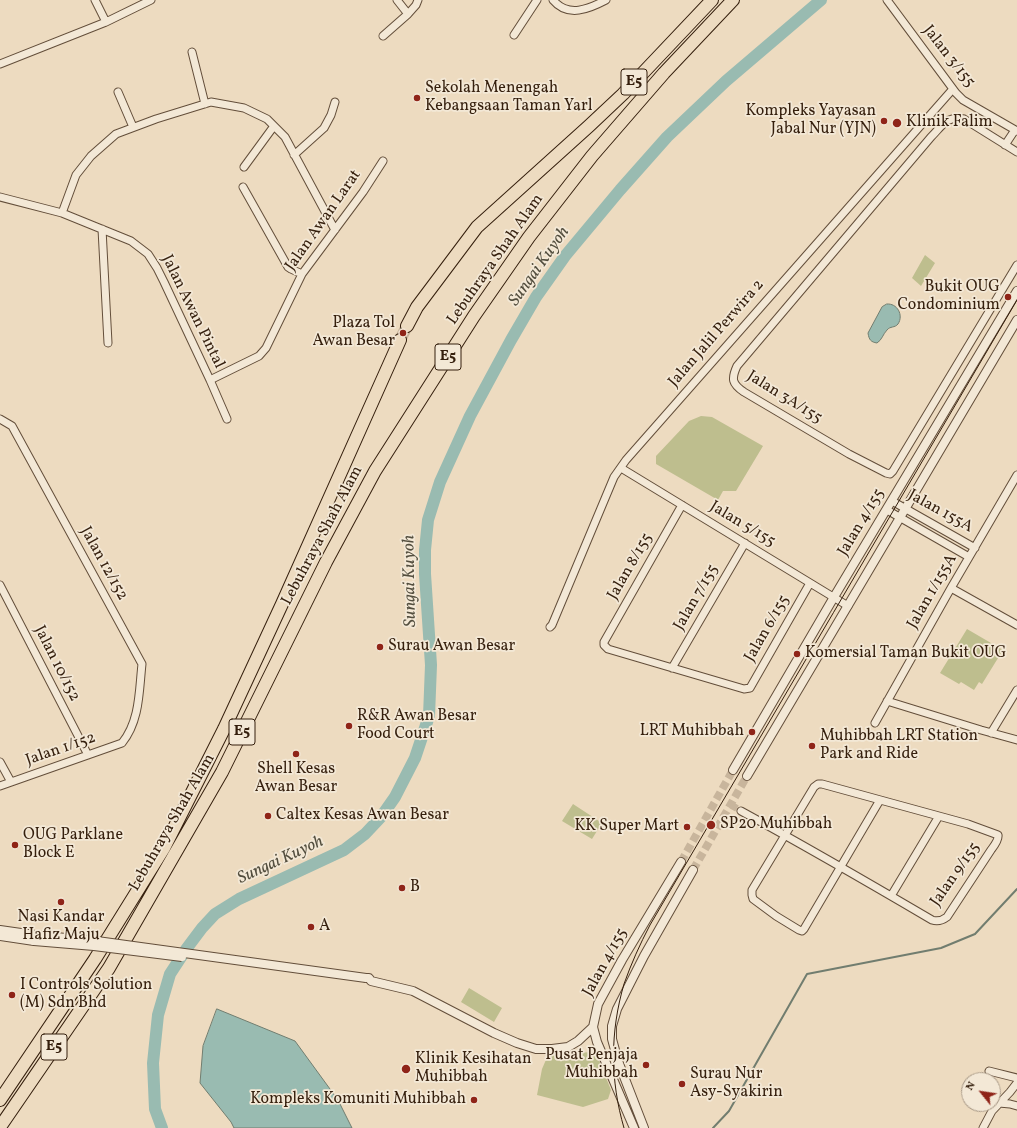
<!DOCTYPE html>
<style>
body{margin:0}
#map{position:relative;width:1017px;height:1128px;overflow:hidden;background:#eddbc0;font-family:Vollkorn,serif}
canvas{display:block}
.north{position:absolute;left:961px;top:1072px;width:40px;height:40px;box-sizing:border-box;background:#f3e8d6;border:1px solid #a79886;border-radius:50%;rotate:300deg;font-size:11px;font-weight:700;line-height:16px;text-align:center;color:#351f0d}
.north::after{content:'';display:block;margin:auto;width:14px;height:18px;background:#8f2418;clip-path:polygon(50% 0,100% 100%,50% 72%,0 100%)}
</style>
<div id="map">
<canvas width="1017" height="1128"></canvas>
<div class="north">N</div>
</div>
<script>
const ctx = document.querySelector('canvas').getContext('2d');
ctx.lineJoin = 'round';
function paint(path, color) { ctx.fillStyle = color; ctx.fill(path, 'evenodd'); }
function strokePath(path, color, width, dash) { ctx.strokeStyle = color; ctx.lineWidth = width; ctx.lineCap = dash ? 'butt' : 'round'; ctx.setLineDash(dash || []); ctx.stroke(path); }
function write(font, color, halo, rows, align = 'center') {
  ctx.font = font + ' Vollkorn,serif'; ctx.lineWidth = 3.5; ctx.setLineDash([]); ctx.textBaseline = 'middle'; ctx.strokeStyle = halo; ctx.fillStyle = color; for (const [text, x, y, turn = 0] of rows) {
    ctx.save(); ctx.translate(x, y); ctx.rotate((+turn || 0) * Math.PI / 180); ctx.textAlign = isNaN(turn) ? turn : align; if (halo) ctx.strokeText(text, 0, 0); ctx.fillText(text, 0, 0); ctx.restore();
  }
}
const green = new Path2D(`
 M925,255l10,8 -14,23 -9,-8z
 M701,416l11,1 51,29 -27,45h-13l-5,9 -62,-36v-8l33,-35z
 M967,629l36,21 -21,34 -3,-2 -5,8 -13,-8 -2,2 -19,-11z
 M573,804l29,19 -10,16 -30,-18z
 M469,988l33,20 -8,14 -33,-20z
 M592,1052l5,3 14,35 -3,9 -25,8 -46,-12 5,-26 6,-14z`);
const water = new Path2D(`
 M887,304c10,-1 17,11 11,20 -3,4 -8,2 -11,6 -4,4 -5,10 -10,13 -6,-1 -8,-3 -9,-10l14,-26z
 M217,1009l78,32 43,59 14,28h-118l-3,-6 -31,-39 3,-37z`);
const stream = new Path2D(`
 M713,1128l16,-17 78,-137 134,-26 34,-14 42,-45`);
const river = new Path2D(`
 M162,1128l-7,-19 -2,-46 5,-48 12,-41 17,-26 15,-20 13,-14 24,-15 105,-49 21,-16 16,-17 14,-20 20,-39 14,-42 2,-51 -6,-91v-24l3,-30 12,-38 30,-66 41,-76 25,-43 29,-41 55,-66 47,-53 59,-56 95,-81`);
const minorTunnel = new Path2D(`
 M731,805l10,6`);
const tertiaryTunnel = new Path2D(`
 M681,862l52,-92
 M693,870l54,-94`);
const motorwayTunnel = new Path2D(`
 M400,340l7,-14`);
const minor = new Path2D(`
 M95,0l11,22
 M397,0l11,14 8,-9 2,-5
 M553,0c15,18 36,9 53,0
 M887,0l69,93 7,7 54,31
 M514,35l23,-35
 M383,36l25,-22
 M192,52l13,52
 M0,64l106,-42 45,-22
 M118,92l15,35
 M1005,145l10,-15
 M1017,152l-53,-33c-17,-4 -22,7 -33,18l-194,229c-6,13 -5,18 7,26l105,62 37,19 4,1 3,-3 124,-206
 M294,155l30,-27 7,-13 4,-13
 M244,167l30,-41
 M243,187l45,80 3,2 11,5
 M0,197l62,16 69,28 17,13 9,14 7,14 46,98 17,39
 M62,213l14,-38 15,-19 25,-22 40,-15 55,-17 33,6 23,11 18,18 50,93
 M102,229l6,114
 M210,380l49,-24 7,-8 36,-74 61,-82 20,-31
 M0,419l12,7 130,238c-3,27 -2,57 -20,79l-122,43
 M621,468l227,138
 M892,501l83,47
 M682,505l-78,137v3l4,4 136,40 6,-1 60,-105
 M887,510l82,47
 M0,585l88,170
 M951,588l66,37
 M550,627l2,-2 62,-148 12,-17 326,-370
 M672,668l73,-125
 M887,701l94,29 36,10
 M875,723l76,-135 66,-113
 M991,733l26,-43
 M0,762l11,20
 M741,811c64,35 128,72 191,109 6,2 11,0 15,-3l44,-67c3,-4 8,-10 7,-15l-30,-11 -146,-40h-4l-4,3 -62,103v5l1,4 23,17 23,14 3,1 2,-2 76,-129
 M891,896l48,-80
 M989,1071l28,7
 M999,1103l11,1 7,2
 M983,1128l9,-17 18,-19 7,-9`);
const tertiary = new Path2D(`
 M733,770l101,-173 183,-306
 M747,776l270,-456
 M0,930l35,5
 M0,936l34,5
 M366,978h3l2,3 42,10 81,42 23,10 19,6h16l16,-2 10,-6 15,-14
 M634,1128l-37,-86 -4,-15 5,-23 24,-44 59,-98
 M644,1128l-26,-67 -6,-22v-13l5,-17 27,-53 49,-86`);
const motorway = new Path2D(`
 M407,326l10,-19 60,-80 112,-101 34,-32 89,-94
 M0,1100l95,-141 69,-111 60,-119 58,-125 118,-264
 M0,1127l109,-159 113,-196 104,-210 49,-91 99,-155 55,-79 63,-81 72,-83 69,-73`);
const tram = new Path2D(`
 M624,1128c-14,-48 -14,-96 0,-144 7,-20 16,-40 26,-59l367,-625`);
const tertiaryBridge = new Path2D(`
 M35,935l62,6 269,37
 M34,941l60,5 88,11`);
const markers = [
 [417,98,4,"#8f2418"],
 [884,121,4,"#8f2418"],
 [897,123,5,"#8f2418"],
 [1008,297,4,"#8f2418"],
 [403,333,4,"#8f2418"],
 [380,647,4,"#8f2418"],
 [797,654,4,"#8f2418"],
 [349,726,4,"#8f2418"],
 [752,732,4,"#8f2418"],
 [812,746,4,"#8f2418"],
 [296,754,4,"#8f2418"],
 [268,816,4,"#8f2418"],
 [711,825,5,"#8f2418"],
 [687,827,4,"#8f2418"],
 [15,845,4,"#8f2418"],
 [402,888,4,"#8f2418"],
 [61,902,4,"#8f2418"],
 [311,927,4,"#8f2418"],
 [12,995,4,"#8f2418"],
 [646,1065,4,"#8f2418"],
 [406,1069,5,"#8f2418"],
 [682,1084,4,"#8f2418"],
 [474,1100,4,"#8f2418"]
];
const shields = [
 [634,82,26],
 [448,357,26],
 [242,732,26],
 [54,1047,26]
];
const shieldNames = [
 ["E5",634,82],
 ["E5",448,357],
 ["E5",242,732],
 ["E5",54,1047]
];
const streetNames = [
 ["Jalan 3/155",948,57,52],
 ["Jalan Awan Larat",324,221,-55],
 ["Lebuhraya Shah Alam",496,260,-55],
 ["Jalan Awan Pintal",192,312,64],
 ["Jalan Jalil Perwira 2",717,334,-49],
 ["Jalan 3A/155",784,398,32],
 ["Jalan 155A",940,512,29],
 ["Jalan 4/155",862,523,-59],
 ["Jalan 5/155",742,525,31],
 ["Lebuhraya Shah Alam",323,536,-62],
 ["Jalan 12/152",103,564,61],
 ["Jalan 8/155",631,567,-60],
 ["Jalan 1/155A",933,592,-60],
 ["Jalan 7/155",697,598,-60],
 ["Jalan 6/155",768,629,-60],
 ["Jalan 10/152",56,664,63],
 ["Jalan 1/152",61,750,-19],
 ["Lebuhraya Shah Alam",173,823,-60],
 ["Jalan 9/155",956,875,-55],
 ["Jalan 4/155",606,963,-61]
];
const poiNames = [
 ["Sekolah Menengah",425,89],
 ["Kebangsaan Taman Yarl",425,107],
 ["Kompleks Yayasan",876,112,"right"],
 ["Jabal Nur (YJN)",876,130,"right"],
 ["Klinik Falim",906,123],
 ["Bukit OUG",1000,288,"right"],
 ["Condominium",1000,306,"right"],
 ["Plaza Tol",395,324,"right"],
 ["Awan Besar",395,342,"right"],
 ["Surau Awan Besar",388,647],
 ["Komersial Taman Bukit OUG",805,654],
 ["R&R Awan Besar",357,717],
 ["Food Court",357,735],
 ["LRT Muhibbah",744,732,"right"],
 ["Muhibbah LRT Station",820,737],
 ["Park and Ride",820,755],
 ["Shell Kesas",296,770,"center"],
 ["Awan Besar",296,788,"center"],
 ["Caltex Kesas Awan Besar",276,816],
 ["SP20 Muhibbah",720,825],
 ["KK Super Mart",679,827,"right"],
 ["OUG Parklane",23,836],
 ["Block E",23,854],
 ["B",410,888],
 ["Nasi Kandar",61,918,"center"],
 ["Hafiz Maju",61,936,"center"],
 ["A",319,927],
 ["I Controls Solution",20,986],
 ["(M) Sdn Bhd",20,1004],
 ["Pusat Penjaja",638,1056,"right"],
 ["Muhibbah",638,1074,"right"],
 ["Klinik Kesihatan",415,1060],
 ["Muhibbah",415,1078],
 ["Surau Nur",690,1075],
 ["Asy-Syakirin",690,1093],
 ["Kompleks Komuniti Muhibbah",466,1100,"right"]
];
const waterNames = [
 ["Sungai Kuyoh",540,267,-55],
 ["Sungai Kuyoh",411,581,-91],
 ["Sungai Kuyoh",281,861,-25]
];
paint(green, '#bebe8e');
paint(water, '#99bbb1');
strokePath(water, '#717d6f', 1);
strokePath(stream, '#717d6f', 2);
strokePath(river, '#99bbb1', 12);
strokePath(minorTunnel, '#c8b59c', 7, [7, 3.5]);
strokePath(tertiaryTunnel, '#c8b59c', 8, [8, 4]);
strokePath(motorwayTunnel, '#c8b59c', 12, [12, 6]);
strokePath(minor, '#634e3a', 9);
strokePath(tertiary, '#634e3a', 10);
strokePath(motorway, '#351f0d', 14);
strokePath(minor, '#f3e8d6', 7);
strokePath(tertiary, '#f3e8d6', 8);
strokePath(motorway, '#eddbc0', 12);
strokePath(tram, '#351f0d', 1);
strokePath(tertiaryBridge, '#634e3a', 10, []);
strokePath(tertiaryBridge, '#f3e8d6', 8);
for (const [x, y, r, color] of markers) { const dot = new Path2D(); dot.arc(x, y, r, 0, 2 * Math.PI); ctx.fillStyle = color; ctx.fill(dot); strokePath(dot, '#f3e8d6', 1.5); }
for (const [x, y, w] of shields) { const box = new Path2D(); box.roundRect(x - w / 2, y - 13, w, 26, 3); ctx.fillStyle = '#f3e8d6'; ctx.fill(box); strokePath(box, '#351f0d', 1); }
write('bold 15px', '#351f0d', null, shieldNames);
write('16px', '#351f0d', '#f3e8d6', streetNames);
write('16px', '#351f0d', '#f3e8d6', poiNames, 'left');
write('italic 17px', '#534e3e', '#f3e8d6', waterNames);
</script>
